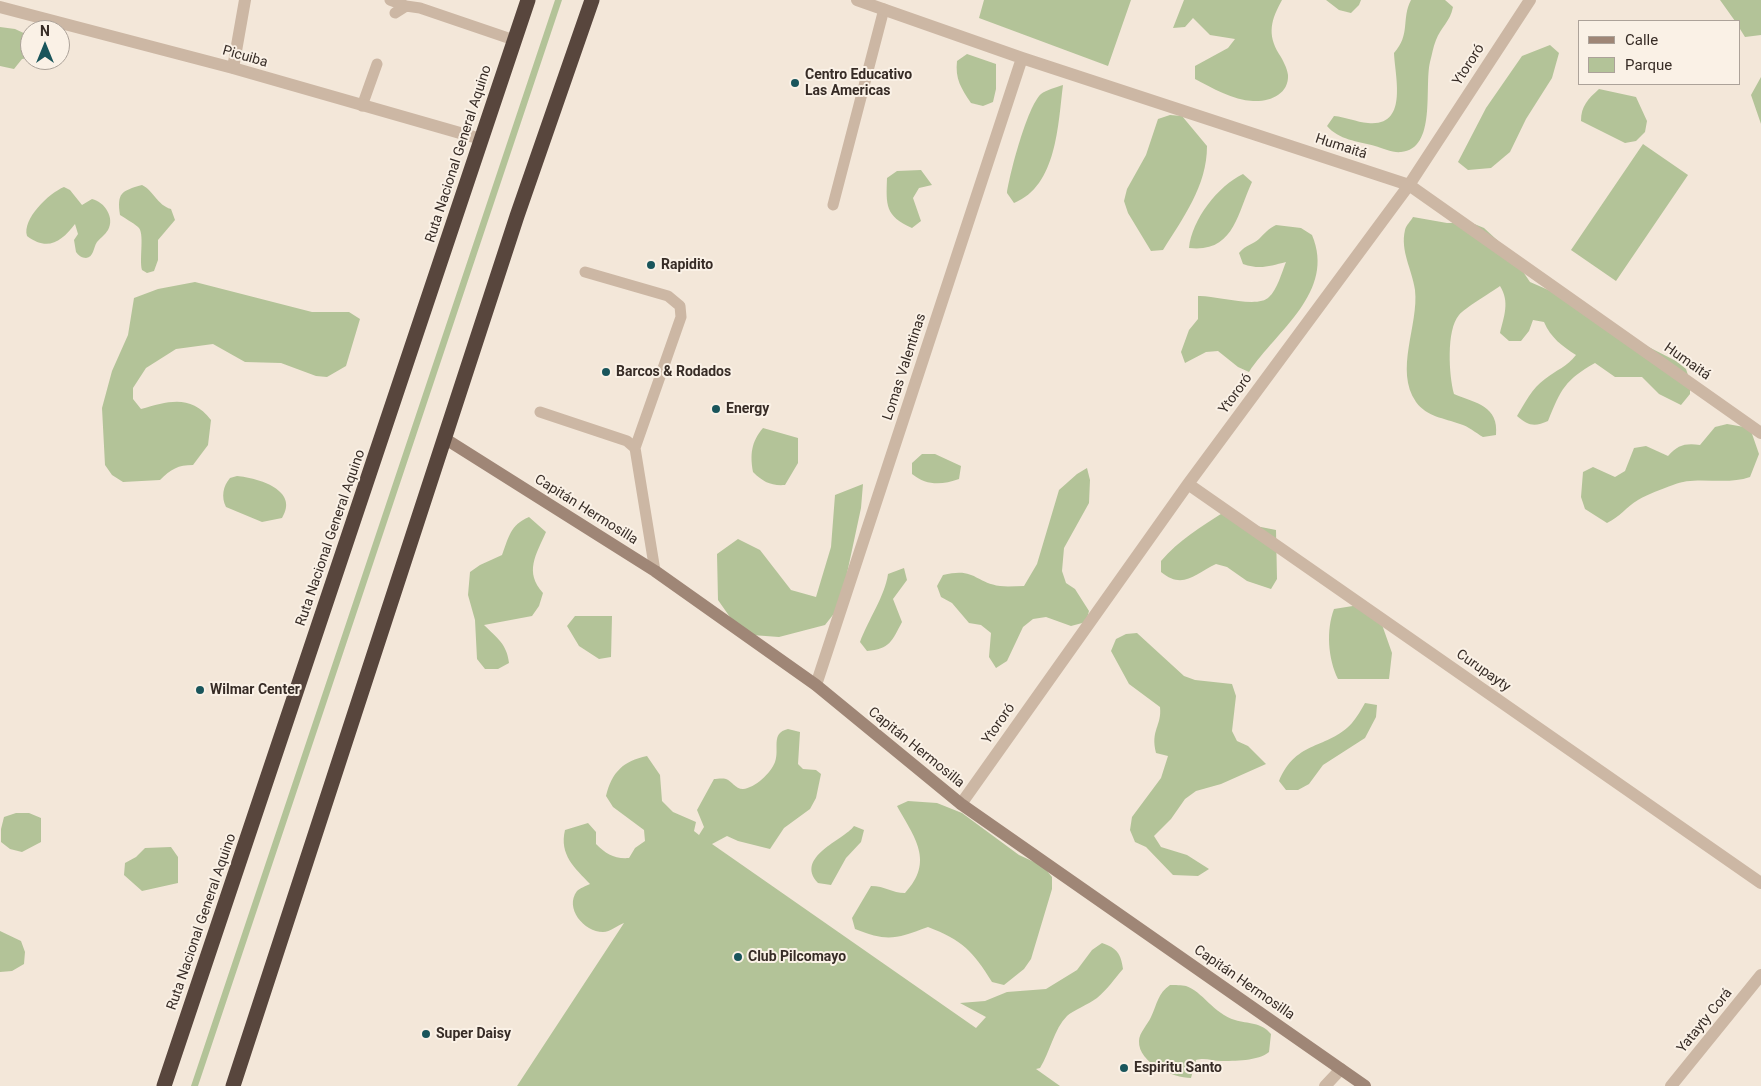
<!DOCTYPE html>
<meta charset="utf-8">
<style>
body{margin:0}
#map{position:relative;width:1761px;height:1086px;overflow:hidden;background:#f3e7d9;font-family:Roboto,sans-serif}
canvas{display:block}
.legend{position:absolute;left:1578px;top:20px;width:162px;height:65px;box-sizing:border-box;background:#faf1e6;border:1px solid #aca299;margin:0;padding:6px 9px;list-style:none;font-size:15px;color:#372c26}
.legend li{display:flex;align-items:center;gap:10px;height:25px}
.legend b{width:25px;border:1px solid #aca299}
.north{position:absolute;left:20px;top:20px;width:50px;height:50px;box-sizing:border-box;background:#faf1e6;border:1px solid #aca299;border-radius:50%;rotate:0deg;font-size:14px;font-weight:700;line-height:20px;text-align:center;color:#372c26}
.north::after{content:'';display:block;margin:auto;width:18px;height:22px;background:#19555b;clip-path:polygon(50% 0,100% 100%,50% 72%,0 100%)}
</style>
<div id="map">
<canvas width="1761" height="1086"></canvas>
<ul class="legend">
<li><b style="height:6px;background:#9f8676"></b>Calle</li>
<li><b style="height:14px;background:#b3c398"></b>Parque</li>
</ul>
<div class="north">N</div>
</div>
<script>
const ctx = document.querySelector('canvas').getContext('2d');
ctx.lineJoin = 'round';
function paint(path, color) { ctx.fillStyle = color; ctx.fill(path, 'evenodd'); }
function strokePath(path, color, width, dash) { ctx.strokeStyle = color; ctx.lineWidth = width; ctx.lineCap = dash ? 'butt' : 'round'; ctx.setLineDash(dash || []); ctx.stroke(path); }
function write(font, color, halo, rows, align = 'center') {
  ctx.font = font + ' Roboto,sans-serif'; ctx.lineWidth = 4; ctx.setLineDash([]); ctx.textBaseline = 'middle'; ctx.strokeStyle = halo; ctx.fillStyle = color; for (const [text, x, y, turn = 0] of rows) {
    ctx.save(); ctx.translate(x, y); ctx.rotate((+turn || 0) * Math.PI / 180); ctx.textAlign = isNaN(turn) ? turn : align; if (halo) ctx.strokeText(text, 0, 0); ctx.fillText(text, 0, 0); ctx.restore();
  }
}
const green = new Path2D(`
 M555,0h7l-364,1086h-7z
 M984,0h147l-23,66 -129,-48z
 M1184,0h98c-11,20 -15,34 -3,54 4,6 8,14 9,21 1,19 -18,27 -35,26 -20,-1 -41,-13 -58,-22v-13l33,-18 7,-9 -25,-4 -17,-17 -8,9 -12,1z
 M1326,0h35l-2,5 -8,8 -12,-3z
 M1411,0h34l8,7c-3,15 -12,20 -17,33 -3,7 -4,15 -6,22 -6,25 7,87 -29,90 -8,1 -19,-4 -26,-6 -18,-5 -36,-6 -48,-20l7,-10c12,1 22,6 34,7 41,4 27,-46 26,-70 17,-19 7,-34 17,-53z
 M1720,0h41v35l-16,2 -5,-8v-8h-5z
 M0,27l15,2 15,7v22l-8,1 -8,10 -14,-3z
 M1550,45l9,8 -7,25 -26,41 -16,33 -19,16 -23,2 -10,-8 28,-54 36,-52z
 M967,54l29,10v25l-3,13 -10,4 -12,-3c-10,-15 -16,-24 -14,-42z
 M1761,77v47l-10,-29z
 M1063,85c-5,39 -6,101 -49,118l-7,-10c3,-20 20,-86 34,-99 5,-4 16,-7 22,-9z
 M1599,89l37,8 11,24 -2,11 -9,9 -11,2 -44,-22c0,-15 7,-22 18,-32z
 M1170,115l12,1 25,30c0,40 -24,72 -44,104l-12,1 -23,-38 -4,-12 3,-12 19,-34 12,-36z
 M1643,144l45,31 -72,106 -45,-31z
 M921,170l11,15 -13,3 -6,10 8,23 -9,7c-27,-12 -26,-23 -25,-50l10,-7z
 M1243,174l9,8c-15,32 -18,71 -63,66 3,-29 29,-62 54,-74z
 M142,185c12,6 15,20 29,24l4,11 -17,20v20l-4,11 -7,2 -5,-3c-3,-11 3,-38 -4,-43 -6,-5 -12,-8 -18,-12 -3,-22 1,-24 22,-30z
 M64,187l6,3 12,15 10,-6c13,3 23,19 16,31 -3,5 -8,8 -11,12 -4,6 -3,15 -11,16 -4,0 -8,-3 -10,-6l-2,-12 4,-6 -3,-10c-13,17 -27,28 -48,12 -5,-17 22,-43 37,-49z
 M1413,217l34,6h25l12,5 25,23 21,31 23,10 78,46 45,23 10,8 4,12v13l-9,11 -22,-11 -17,-17h-27l-20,-14c-30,17 -34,26 -47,58 -13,6 -20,5 -31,-5 8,-13 15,-28 28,-37 11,-9 22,-12 31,-24 -14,-9 -25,-17 -32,-33l-11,-2 -4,11 -8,10h-12l-9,-8c4,-17 10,-31 0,-47 -10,7 -35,22 -41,29 -13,15 -10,61 -5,79 22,9 45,12 42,41l-13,2c-7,-4 -15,-11 -23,-13 -16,-6 -33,-7 -44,-22 -22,-32 3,-77 -1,-112 -3,-21 -15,-39 -10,-60 1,-5 6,-9 8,-13z
 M1276,225l25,3 11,7c24,57 -35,95 -63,137l-11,-5 -20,-16 -12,1 -21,11 -4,-11 8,-22 9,-11v-23c17,-1 60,13 71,1 8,-7 13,-25 17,-35 -16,4 -26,8 -43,2l-4,-11c8,-9 13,-8 20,-14 6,-6 9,-10 17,-14z
 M195,282l117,30h37l11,7 -14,47 -19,11 -11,-1 -35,-13 -36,-1 -32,-18 -37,5 -30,19 -13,20v11l8,10c28,-8 50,-15 70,11l-3,25 -15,20c-15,0 -22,4 -33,15l-37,2 -11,-7 -7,-10 -3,-57 10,-37 16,-36 6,-37 24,-9z
 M1727,424l23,4 9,26 -9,23c-25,9 -54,-2 -77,8 -11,4 -25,9 -35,15 -12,7 -18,17 -31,23l-22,-14 -4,-12 2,-25 10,-5 22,10 10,-6 9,-23 12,-2 22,10c10,-11 17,-13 32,-11l15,-18z
 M763,428l35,10v25l-13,22c-14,1 -22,-3 -32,-13 -3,-17 -2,-30 10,-44z
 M922,454h13l26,12 -2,13c-17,6 -32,7 -47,-5v-11z
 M1087,468l3,12 -1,23 -25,45 -2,23 4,12 9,6 14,22 -3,11 -15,4 -25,-9 -13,2 -10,8 -16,34 -11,7 -7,-11 2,-24 -10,-8 -12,-2 -17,-20 -11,-6 -4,-11 6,-11c32,-8 31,7 57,11 8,1 16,0 24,0l13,-22 22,-74 18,-16z
 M237,476c21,2 63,14 45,42l-20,4 -36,-15c-5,-10 -3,-21 4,-29z
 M863,484l-2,24 -21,98 -15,19 -46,12 -27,-2 -20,-15 -14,-20 -1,-46 21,-15 22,11 31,40 25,7 15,-50 4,-52z
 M1224,512l27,13 25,5 1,49 -6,10 -24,-8 -20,-14 -11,-3c-21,10 -33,26 -55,8v-11c18,-21 40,-34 63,-49z
 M529,517l17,15c-10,23 -22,40 -3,61l-4,13 -7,10 -48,9c13,13 23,19 25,38l-11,6h-13l-8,-10 -2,-39 -7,-25 2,-23 10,-7 22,-10c7,-18 8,-30 27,-38z
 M904,568l3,12 -14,19 9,23c-10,19 -12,27 -35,29l-7,-9c8,-22 25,-46 28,-68z
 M1359,605l21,14 12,34 -3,26h-51c-10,-20 -12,-49 -4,-70z
 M575,616h37l-1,41 -12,2 -20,-13 -12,-20z
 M1137,633l47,43 11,4 37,4 4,12 -4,35 5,10 11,5 18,18 -45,20 -25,7 -11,8 -14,20 -17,17 7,11 26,8 22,14 -11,7 -25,-1 -27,-28 -11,-5 -5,-12 2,-13 29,-39 7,-22 -12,-3c-6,-23 6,-27 4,-46l-31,-23 -18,-33 5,-12 10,-5z
 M1365,703l12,2 -1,12 -11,21 -42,27 -14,19 -11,6h-12l-7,-9c18,-42 48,-31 73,-58 5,-6 9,-13 13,-20z
 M788,729l12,3 -2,32 5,5 13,1 5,4 -5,24 -6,11 -26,19 -14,21 -32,-8 -11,-5 -15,8 264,184 10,-11 -26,-14 25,-2 22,-9 39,-3 31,-19 15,-20 10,-7c15,5 19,11 21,26 -8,9 -16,21 -26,29 -8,6 -25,13 -30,18 -13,13 -17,36 -27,52l-4,1 24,17h-543l107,-163c-6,2 -14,9 -21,9 -19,0 -39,-24 -26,-41 3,-3 9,-5 13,-7 -15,-16 -31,-29 -25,-54l23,-7 8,9v12c10,10 18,15 33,14l6,-10 10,-7 -1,-11 -31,-23 -7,-11c6,-24 17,-35 41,-40l13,19 2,26 11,11 23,10 -2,9 5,4 5,-8 -7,-17 17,-31c3,0 8,-1 12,0 6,2 9,10 17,10 12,-1 28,-16 32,-27 5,-13 -5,-29 13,-33z
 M908,801l29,2 25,10 57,42 24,11 9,11v12l-21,70 -7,10 -20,16 -12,-3c-19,-31 -30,-42 -64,-55 -33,12 -40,15 -73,2l-3,-11 19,-32c14,0 21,7 34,7 30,-32 9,-56 -8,-87z
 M16,813h13l12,5v24l-19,10 -12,-3 -9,-7v-13l3,-12z
 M854,826l10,4 -3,12 -15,16 -15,27 -13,-2c-24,-26 26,-43 36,-57z
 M171,847l7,10v26l-36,8 -18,-16 1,-12 11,-6 9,-9z
 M0,931l21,10 4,11 -1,12 -12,7 -12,1z
 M1170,985c5,0 12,0 16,1 16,5 28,28 49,34 13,4 26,2 36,14l-2,18c-10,9 -36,9 -48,9 -9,0 -16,-4 -25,-1l-5,18c-18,0 -53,-15 -52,-37 0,-8 9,-17 12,-24 6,-13 7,-24 19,-32z`);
const lane = new Path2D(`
 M390,0l16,6
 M395,13l11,-7 14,2 94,32
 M362,106l15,-42
 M833,205l51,-196
 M585,272l83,24 12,10 1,11 -46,131
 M540,412l87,29 8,7 20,123`);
const street = new Path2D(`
 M857,0l165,58 387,127 352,248
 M0,7l233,61 248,71
 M233,68l12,-68
 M1188,484l573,399
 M816,685l206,-627
 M961,804l227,-320 221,-299 121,-185
 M1325,1086l16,-17
 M1671,1086l90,-111`);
const secondary = new Path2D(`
 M444,438l211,133 161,114 145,119 404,282`);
const highway = new Path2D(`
 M164,1086l364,-1086
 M233,1086l284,-870 75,-216`);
const markers = [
 [795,83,5,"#19555b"],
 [651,265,5,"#19555b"],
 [606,372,5,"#19555b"],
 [716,409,5,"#19555b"],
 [200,690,5,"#19555b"],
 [738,957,5,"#19555b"],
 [426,1034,5,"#19555b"],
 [1124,1068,5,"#19555b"]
];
const streetNames = [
 ["Picuiba",245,57,16],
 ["Ytororó",1469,65,-57],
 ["Humaitá",1341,147,18],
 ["Ruta Nacional General Aquino",459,154,-72],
 ["Humaitá",1687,362,35],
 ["Lomas Valentinas",905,367,-72],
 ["Ytororó",1236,394,-54],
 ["Capitán Hermosilla",586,510,32],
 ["Ruta Nacional General Aquino",331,538,-71],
 ["Curupayty",1483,671,35],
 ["Ytororó",999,724,-55],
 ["Capitán Hermosilla",916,748,39],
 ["Ruta Nacional General Aquino",202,922,-71],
 ["Capitán Hermosilla",1244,983,35],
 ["Yatayty Corá",1705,1021,-51]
];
const poiNames = [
 ["Centro Educativo",805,75],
 ["Las Americas",805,91],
 ["Rapidito",661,265],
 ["Barcos & Rodados",616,372],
 ["Energy",726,409],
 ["Wilmar Center",210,690],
 ["Club Pilcomayo",748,957],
 ["Super Daisy",436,1034],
 ["Espiritu Santo",1134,1068]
];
paint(green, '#b3c398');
strokePath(lane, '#ccb7a4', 11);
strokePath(street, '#ccb7a4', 12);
strokePath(secondary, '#9f8676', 12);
strokePath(highway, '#58463d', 15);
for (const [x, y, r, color] of markers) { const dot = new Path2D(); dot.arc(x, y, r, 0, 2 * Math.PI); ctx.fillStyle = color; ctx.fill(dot); strokePath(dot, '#faf1e6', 2); }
write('14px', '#372c26', '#faf1e6', streetNames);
write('bold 14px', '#372c26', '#faf1e6', poiNames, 'left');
</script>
